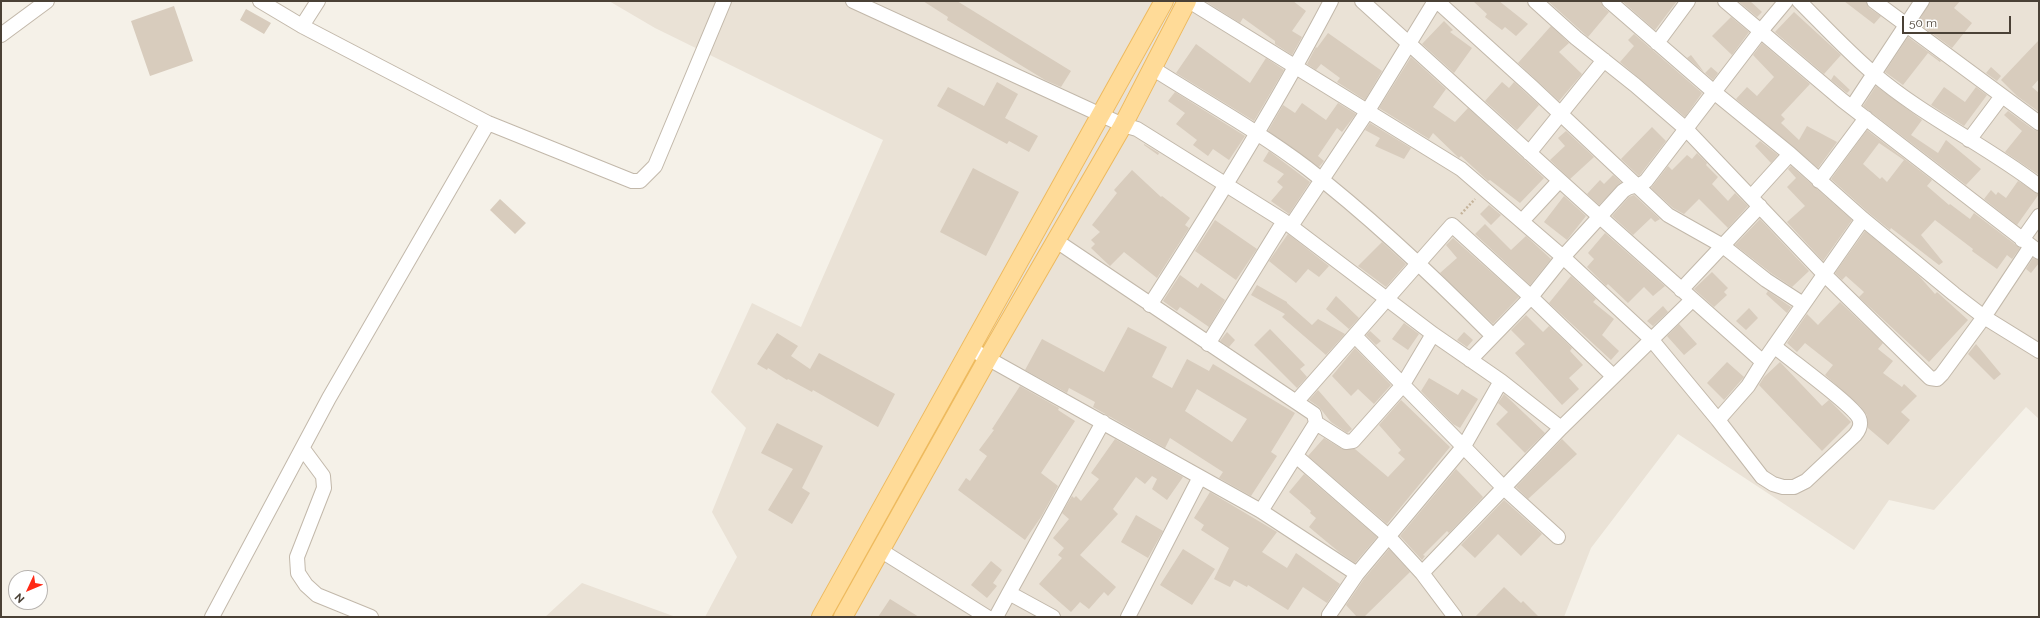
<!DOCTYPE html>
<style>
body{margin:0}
#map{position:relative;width:2040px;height:618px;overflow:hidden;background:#f5f1e8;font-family:Raleway,sans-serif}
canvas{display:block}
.frame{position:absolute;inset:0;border:2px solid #4a4136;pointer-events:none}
.north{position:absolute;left:8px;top:570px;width:40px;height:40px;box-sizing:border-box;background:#fff;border:1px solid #b7b3af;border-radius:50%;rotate:226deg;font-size:11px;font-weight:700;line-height:16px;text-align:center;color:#4a4136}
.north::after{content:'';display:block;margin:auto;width:14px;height:18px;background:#ff2a16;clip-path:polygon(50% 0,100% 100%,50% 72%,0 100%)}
.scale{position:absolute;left:1902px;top:16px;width:109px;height:18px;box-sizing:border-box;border:2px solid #4a4136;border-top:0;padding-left:5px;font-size:12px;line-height:14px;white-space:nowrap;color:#4a4136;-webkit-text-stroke:3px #fff;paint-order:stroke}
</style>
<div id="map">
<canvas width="2040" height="618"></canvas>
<div class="frame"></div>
<div class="north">N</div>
<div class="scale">50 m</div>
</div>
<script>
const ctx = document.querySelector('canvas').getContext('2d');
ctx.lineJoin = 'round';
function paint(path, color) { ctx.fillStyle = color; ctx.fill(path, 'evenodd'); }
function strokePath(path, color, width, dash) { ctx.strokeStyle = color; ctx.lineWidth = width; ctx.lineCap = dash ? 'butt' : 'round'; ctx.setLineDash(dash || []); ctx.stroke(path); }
const residential = new Path2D(`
 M609,1h1430v418l-13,-12 -92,103 -45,-10 -35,50 -176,-116 -87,114 -27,69h-859l32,-60 -25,-45 34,-84 -35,-36 41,-89 49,24 82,-187 -228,-112z
 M582,583l94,34h-131z`);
const building = new Path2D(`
 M923,1h34l114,70 -10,16 -16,-7 -98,-60 1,-3z
 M1205,1h88l13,10 -14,20 10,6 -10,18 -17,-11v-3l-32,-23 -3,5z
 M1473,1h26l29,23 -12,12 -11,-9 -3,3 -17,-13 2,-3z
 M1548,1h53l2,6 6,5 -21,25z
 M1622,1h55l-22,29z
 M1738,1h12l12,11 -5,5z
 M1844,1h22l3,7 12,8 -7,8z
 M1930,1h30l-6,7 18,15 -20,25 -34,-25z
 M174,6l19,55 -43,15 -19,-55z
 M246,9l25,14 -7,11 -24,-14z
 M1794,12l47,43 -17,19 -49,-42z
 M1731,17l18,15 -17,23 -20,-19z
 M1444,21l9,9 -3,2 22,16 -18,25 -32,-29z
 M1551,26l18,17 -10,9 23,22 -23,27 -41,-38z
 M1328,33l54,38 -17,29 -28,-18 3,-4 -19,-14 -5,6 -9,-6 9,-17 1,1z
 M1634,34l68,59 -17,24 -65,-55 14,-16 -6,-6z
 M1908,37l33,24 -1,1 -12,-9 -25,32 -18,-13z
 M2039,40v39l-7,8 7,6v19l-22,-16 -16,-16z
 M1762,43l48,41 -29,31 4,4 -4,4 18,17 8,-14 30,16 -19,26 -82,-69 11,-12 10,9 17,-19 -21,-22z
 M1196,44l54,39 16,-25 18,12 -30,51 -78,-48z
 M1691,55l13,17 -17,-14z
 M1411,57l35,32 -13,18 22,15 13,-14 76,70 -24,25 -30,-23 -2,1 -27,-25 -2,2 -26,-25 -4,6 -50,-31z
 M1711,67l7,6 -5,7 -8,-7z
 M1991,67l10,9 -4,5 -11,-8z
 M1834,75l16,15 -3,3 -16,-13z
 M997,82l21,12 -13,24 33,18 -9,16 -20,-11 -2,3 -70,-38 11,-19 36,19z
 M1502,82l7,6 5,-6 25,23 -22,25 -32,-29z
 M1876,86l46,34 -11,15 27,18 8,-13 35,29 -15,16 -103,-79z
 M1944,87l21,15 11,-15 11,8 -23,31 -33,-21z
 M1175,92l70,44 -16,24 -16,-11 -5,7 -15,-11 4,-5 -21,-16 9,-11 -17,-12z
 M1302,103l24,17 12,-17 18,11 -14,18 -5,-4 -19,28 6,5 -5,6 -51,-36 15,-26 12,8z
 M2008,111l26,19 5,1v44l-34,-23 17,-21 -18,-16z
 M1370,123l41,25 -7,11 -29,-13 5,-8 -15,-8z
 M1652,127l14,14 -27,35 -18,-17z
 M1867,130l65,50 -5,6 22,19 1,-1 20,15 4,-6 46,35 -8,11 -5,-4 -10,14 -25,-18 1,-2 -38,-29 -14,15 22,27 -4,3 -48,-37 -1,2 -21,-17 -38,-34zM1879,143l25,17 -17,22 -5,-5 -2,2 -17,-15z
 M1566,131l28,26 -24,22 -20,-19 15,-14 -7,-8z
 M1760,141l18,14 -7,8 -16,-17z
 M1144,144l15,9 -1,2 -14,-10z
 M1269,151l41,31 -21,32 -18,-13 12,-14 -6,-5 7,-8 -21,-13z
 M1697,153l10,10 -1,2 12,12 -6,7 16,17 7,-8 13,13 -20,22 -29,-29 -15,15 -11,-6 -22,-20 17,-22 4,4 15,-15 5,4z
 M1791,166l61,54 -29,41 -36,-39 18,-16 -18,-19 9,-9 -8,-9z
 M973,168l46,24 -33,64 -46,-24z
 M1132,170l29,27 1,-1 28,22 -5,7 4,3 -32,50 -33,-26 -14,14 -19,-18 4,-4 -4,-4 9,-8 -8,-7 25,-32 -3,-3z
 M1613,175l8,7 -22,23 -12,-11 13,-14 4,4z
 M2018,181l21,13 -22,31 -33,-26 7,-9 5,5 2,-3 8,6z
 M1634,195l26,24 -5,3 -4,-4 -18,17 -21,-19 17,-19z
 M1564,196l22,20 -19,24 -23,-18z
 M500,199l26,24 -11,11 -25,-24z
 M1489,205l12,10 -10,10 -11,-11z
 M1760,219l49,52 -17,16 -21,-14 -36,-28z
 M1215,220l42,29 -21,31 -41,-29z
 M1485,224l26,26 15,-14 25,23 -21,26 -55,-51z
 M1865,231l54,45 16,18 2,-2 31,28 -39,42 -70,-65 5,-5 -18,-16 -4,4 -7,-7z
 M1605,233l60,53 -12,10 -9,-9 -16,16 -20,-19 -2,2 -19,-19 7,-8 -6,-6z
 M1288,234l41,32 -10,11 -11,-8 -12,14 -27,-22z
 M1453,238l66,59 -26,27 -53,-51 17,-15 -11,-13z
 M1382,242l24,22 -20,23 -28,-21z
 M2033,258l6,2v3l-8,10 -5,-4z
 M1712,272l16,16 -4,4 3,3 -13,12 -20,-18z
 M1180,275l18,13 3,-5 24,17 -16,27 -29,-20 -3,4 -14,-10z
 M1571,276l25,23 -3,3 21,17 -12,16 17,16 -8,9 -62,-57z
 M1257,285l30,17v1l25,22 6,-6 27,15 -19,21 -44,-38 3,-3 -34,-19z
 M1768,291l23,16 -4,6 -21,-19z
 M1336,296l23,22 -10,11 -23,-20z
 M1840,302l43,41 -5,6 15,12 -10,12 19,14 2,-3 13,12 -16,16 9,8 -22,25 -20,-17 -1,-13 -7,-9 -35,-31 8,-10 -28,-22 -8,9 -10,-9 20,-29 11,11z
 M1663,306l5,6 -15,14 -6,-5z
 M1749,308l9,10 -12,12 -10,-9z
 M1526,315l17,17 6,-6 23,22 -2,3 13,14 -14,13 10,11 -17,16 -47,-52 10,-9 -14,-14z
 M1404,323l15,11 -11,16 -16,-11z
 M1679,324l18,20 -13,11 -17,-19z
 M1128,327l39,20 -15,30 20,11 15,-29 22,12 4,-7 82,49 -24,39 6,4 -26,40 -32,-18 4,-6 -53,-34 -5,10 -72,-41 2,-5 -26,-14 -2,5 -42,-23 17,-31 62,33zM1197,389l50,30 -15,23 -47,-31z
 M1270,329l35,36 -5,4 7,8 -10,11 -43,-43z
 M1370,331l11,10 -5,4 -10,-10z
 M1227,332l8,8 -6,7 -9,-6z
 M1464,332l9,8 -6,7 -10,-7z
 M777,333l21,13 -7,10 19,13 9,-16 76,41 -17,33 -65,-37 -1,2 -24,-13 -1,1 -19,-12 -1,2 -10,-6z
 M1976,344l25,30 -7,6 -26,-26z
 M1355,348l36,37 -17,19 -16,-15 -7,7 -19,-20z
 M1727,362l17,15 -20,23 -17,-17z
 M1780,362l42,44 7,-6 22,22 -29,29 -63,-66 5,-8z
 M1429,378l29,17 4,-6 16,10 -18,29 -7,-4 -32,-33z
 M1020,386l39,22 -1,2 17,11 -34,52 17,13 -17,31 -16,23 -67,-50 8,-12 4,3 17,-25 -8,-6 15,-20 -2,-1z
 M1318,390l34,39 -5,4 -16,-11 -12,-15 -10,-7z
 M1504,394l41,39 -20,20 -29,-29 12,-12 -10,-9z
 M1401,400l49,47 -63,77 -79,-68 16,-18 18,11h13l33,28 17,-18 -7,-6 3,-3 -22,-25z
 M777,423l46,23 -21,42 8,5 -18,31 -24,-14 25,-41 -32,-16z
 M1115,439l68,38 -16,23 -15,-11 5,-10 -5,-3 -7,8 -9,-7 -23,32 5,5 -38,41 36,32 -8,9 -4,-4 -15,17 -9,-7 -9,10 -32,-28 23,-26 -4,-3 6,-7 -11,-10 16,-19 -7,-6 10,-17 2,2 2,-2 5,5 18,-22 -8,-6z
 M1562,439l15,15 -49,45 -12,-12z
 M1456,469l27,28 -34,36 -2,-2 -24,24 2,1 -3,4 -22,-24z
 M1304,474l73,63 -22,26 -16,-11 -30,-25 7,-9 -6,-5 1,-2 -22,-19z
 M1210,492l67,40 -15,20 25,16 9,-15 44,31 -13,19 -24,-16 -15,23 -40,-25 -1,2 -13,-7 -4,7 -16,-8 15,-31 -28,-18 3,-5 -10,-7z
 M1504,500l38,34 -21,22 -23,-22 -23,24 -14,-13z
 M1136,515l27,16 -15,27 -27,-16z
 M1183,549l32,20 -23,36 -32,-20z
 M1389,549l21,23 -46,45h-7l-11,-12 18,-26z
 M991,561l11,9 -9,13 4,3 -10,12 -16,-13z
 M1504,587l17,16 2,-2 16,16h-64z
 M890,599l29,18h-41z`);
const path = new Path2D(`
 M1461,214l14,-15`);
const minor = new Path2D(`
 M260,1l42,25 186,97 144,58h8l15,-15 69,-165
 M853,1l270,124 14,4 147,92 149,113 68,47 60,47 131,-128
 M1189,1l272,168 102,88 88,82 67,81 44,57 11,7 10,3h11l12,-6 49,-46c4,-5 7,-10 4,-17 -6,-13 -70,-59 -85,-72
 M1362,1l237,215 164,146 100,-143
 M1437,1l95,86 136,128 55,31 43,34 37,24
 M1535,1l41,37 59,47 51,44 138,145 106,104 7,1 5,-5 42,-57 47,-71
 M1609,1l105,91 76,62 73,65 91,75 30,23 55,34
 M1725,1l117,99 197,152
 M1799,1c24,24 48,50 74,72 51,44 113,72 166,113
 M1874,1l165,122
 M302,26l16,-25
 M1,35l46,-34
 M1657,43l31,-42
 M1152,68c52,33 106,63 155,100 66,51 127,109 186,168
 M1852,107l70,-106
 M1969,140l33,-44
 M1529,153l75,-93
 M1819,181l47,-63
 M1751,197l39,-43
 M1522,221l37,-40
 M1291,226l76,-114 68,-111
 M1055,240l259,174 2,9 -55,88
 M2022,240l17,-24
 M1681,290l79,-84
 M1150,305c64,-99 126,-199 181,-304
 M1355,336l149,152 54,49
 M1208,344l76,-123
 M971,349l290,162 96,63 107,-128 37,-65
 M1470,360l61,-63 32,-40 60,-66c8,-7 15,-3 23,-10l114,-149 26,-31
 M1296,402l156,-177 79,72 82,79
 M1718,420l30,-34 15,-24
 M1316,423l30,19 7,-1 49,-55 31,-52
 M303,449l20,27 1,12 -27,69 1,16 8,12 11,10 54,22
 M1296,456l92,80 34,37 33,44
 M880,550l107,67
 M1422,573l139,-145
 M1329,615l28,-41
 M212,617l117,-219 159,-275
 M996,617l13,-24
 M1053,617l-44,-24 94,-171
 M1128,617l72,-140`);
const major = new Path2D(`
 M821,617l343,-616
 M843,617l145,-259 135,-233 64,-124`);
paint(residential, '#eae2d6');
paint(building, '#d8ccbd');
strokePath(minor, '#c2b8aa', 16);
strokePath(major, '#eeba5e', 20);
strokePath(path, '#c5b39a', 2.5, [2, 2]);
strokePath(minor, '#fff', 14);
strokePath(major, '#ffdb98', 18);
</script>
